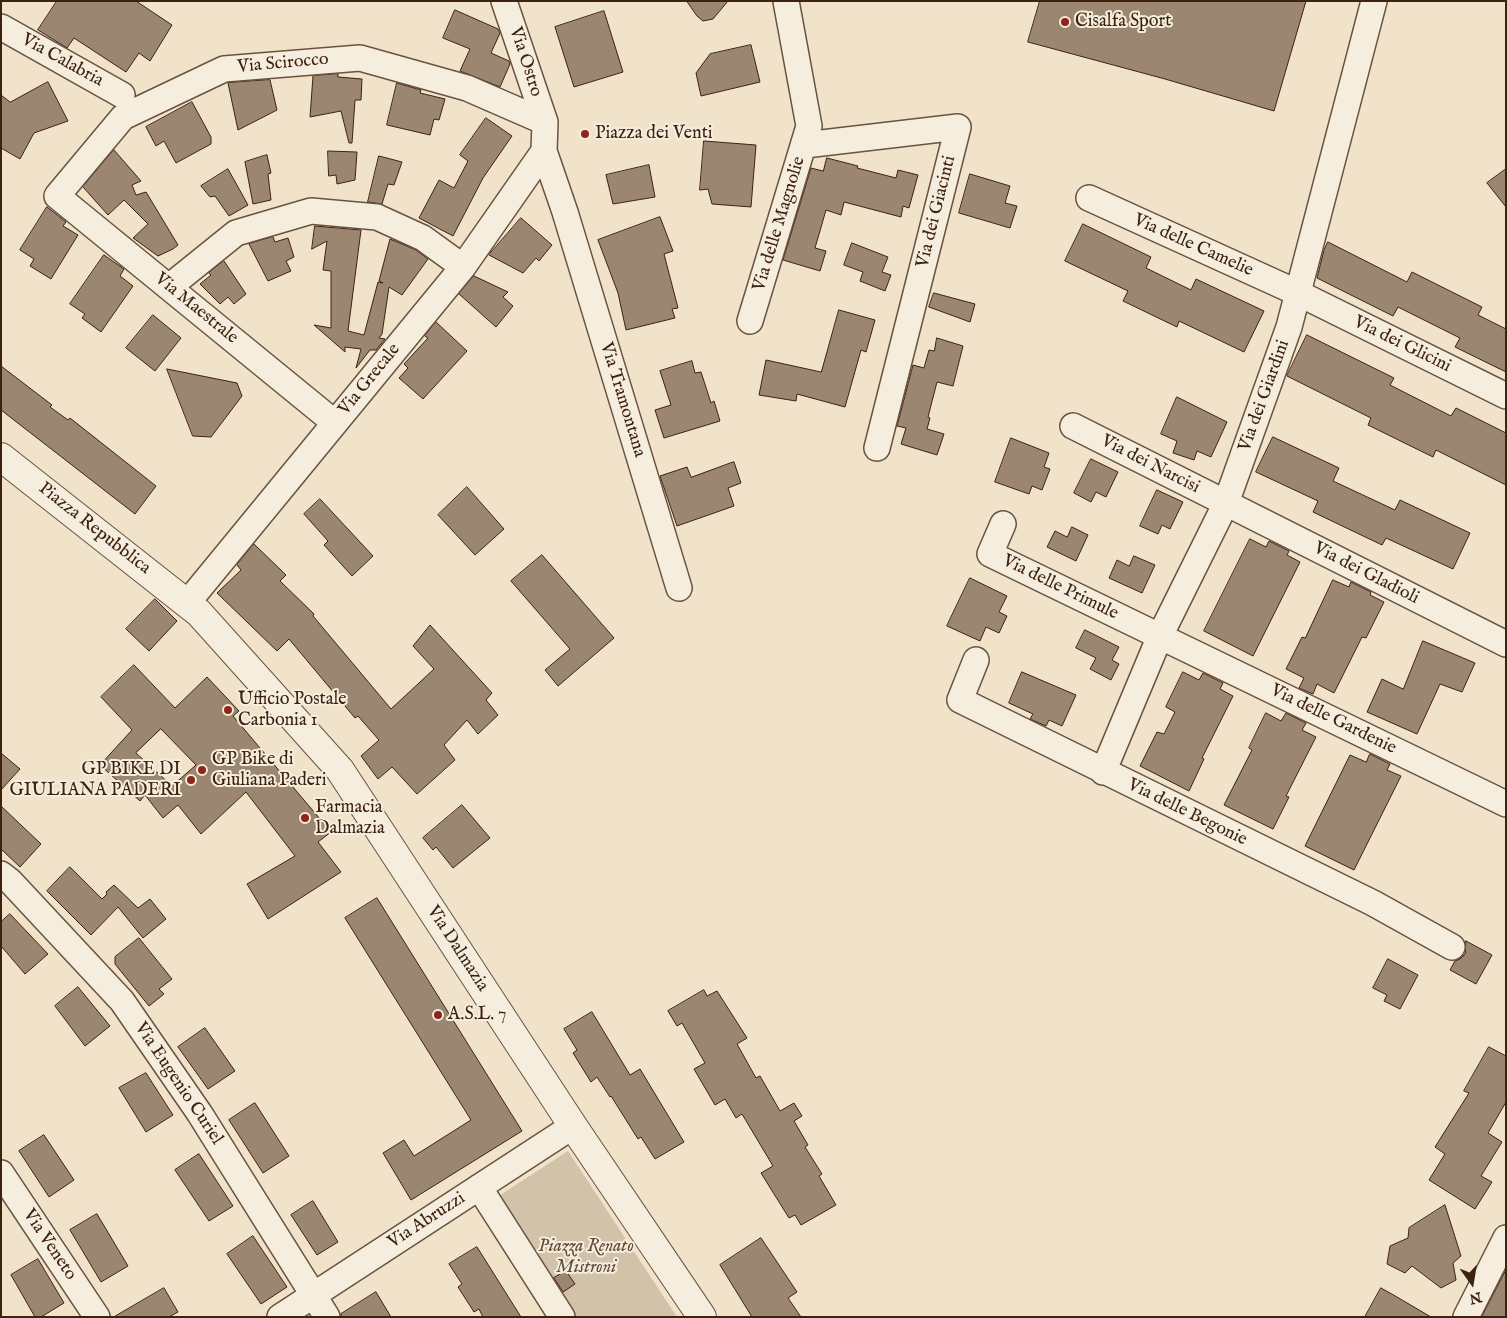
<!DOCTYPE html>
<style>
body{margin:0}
#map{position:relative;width:1507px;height:1318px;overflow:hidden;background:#f0e3ca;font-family:"IM FELL English",serif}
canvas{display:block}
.frame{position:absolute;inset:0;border:2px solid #3e2210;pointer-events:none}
.north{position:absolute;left:1447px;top:1258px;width:50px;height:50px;-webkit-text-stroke:4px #f5eddd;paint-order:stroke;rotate:167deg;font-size:14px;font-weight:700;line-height:20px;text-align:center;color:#3e2210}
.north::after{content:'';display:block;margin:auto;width:18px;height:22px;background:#3e2210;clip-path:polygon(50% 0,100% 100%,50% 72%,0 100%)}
</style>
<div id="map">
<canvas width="1507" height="1318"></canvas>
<div class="frame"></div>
<div class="north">N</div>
</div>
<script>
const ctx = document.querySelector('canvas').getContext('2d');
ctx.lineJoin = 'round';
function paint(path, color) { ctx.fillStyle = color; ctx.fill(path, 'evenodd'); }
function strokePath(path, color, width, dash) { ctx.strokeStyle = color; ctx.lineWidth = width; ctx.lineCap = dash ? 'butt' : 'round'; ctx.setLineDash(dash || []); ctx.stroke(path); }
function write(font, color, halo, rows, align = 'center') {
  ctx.font = font + ' "IM FELL English",serif'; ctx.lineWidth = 4; ctx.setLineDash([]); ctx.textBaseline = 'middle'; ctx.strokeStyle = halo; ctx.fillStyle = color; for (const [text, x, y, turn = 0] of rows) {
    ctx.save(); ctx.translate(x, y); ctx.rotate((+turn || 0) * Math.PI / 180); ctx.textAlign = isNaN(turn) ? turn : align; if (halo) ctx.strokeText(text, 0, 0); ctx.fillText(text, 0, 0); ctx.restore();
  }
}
const green = new Path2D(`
 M568,1151l109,166h-105l-78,-118z`);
const building = new Path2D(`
 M57,1h79l36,24 -22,36 -11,-8 -13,19 -52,-34 -7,10 -29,-18z
 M687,1h41l-15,18 -10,2 -6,-5z
 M1040,1h266l-32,110 -109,-32 -137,-37z
 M455,10l43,19 2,4 -9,20 18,8 1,3 -10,23 -40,-16 10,-22 -27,-11z
 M604,11l19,61 -49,15 -19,-60z
 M751,45l9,37 -59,14 -5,-23 14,-19z
 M338,74v3l24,2 -1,21h-6l-3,43h-3l-8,-32 -31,6 3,-41z
 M270,80l7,30 -39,20 -10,-47z
 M48,82l20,39 -34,12 -14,26 -19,-11v-53l9,7z
 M397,83l24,7 -1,3 25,6 -6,21 -5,-1 -4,16 -43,-10z
 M192,102l19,35v7l-35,19 -12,-22 -8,5 -10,-19z
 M486,118l26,18 -29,42 -30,58 -34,-18 20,-38 15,8 14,-27 -8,-6z
 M704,141l52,4 -5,62 -39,-3 -4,-15 -8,1z
 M114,150l27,31 -9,4 4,10 10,-3 32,53 -5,4 -15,7 -25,-18 15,-14 -24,-24 -16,15 -25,-28z
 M328,151l29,1 -2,28 -18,4 -1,-9 -7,1z
 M267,155l4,18 -3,1 3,26 -18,4 -8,-42z
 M379,156l23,6 -8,23 -6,-1 -6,20 -14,-2z
 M827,158l31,8 -1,2 39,10 2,-8 20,5 -9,33 -6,-2 -2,11 -57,-15 -3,13 -15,-5 -11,38 11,3 -6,20 -37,-11 28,-92 12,3z
 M649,165l6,32 -42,7 -7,-29z
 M228,169l20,36 -19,11 -14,-20 -5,1 -9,-11z
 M1506,169v38l-19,-24z
 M970,174l40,12 -5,17 12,3 -7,22 -51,-15z
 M47,207l19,15 -3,4 15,9 -27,44 -21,-13 4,-7 -14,-9z
 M660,217l13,34 -9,3 14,54 -6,1 3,9 -49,12 -8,-37 -20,-53z
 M521,218l31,27 -13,16 -3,-3 -13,15 -34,-18z
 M1083,224l68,33 -5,11 45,22 5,-11 68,32 -20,41 -65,-31 -2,6 -54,-26 5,-10 -63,-30z
 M315,226l46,4 -13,101 16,4 14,-53 5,1 -4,-2 11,-42 26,11 12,9 -26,36 -13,-8 -7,47 -3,4 6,1 -9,11h-6l-14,18 5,-19 -16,-2v5l-31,-27 17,3v-57l-8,-1 4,-29 -15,8z
 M273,237l2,5 13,-4 6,19 -8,4 5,10 -23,10 -19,-37z
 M1328,242l79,40 5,-10 70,35 -4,8 28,14v43l-51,-25 5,-9 -62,-31 -5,9 -76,-38 7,-28z
 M852,243l36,14 -6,15 9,3 -6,16 -25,-10 3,-9 -19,-7z
 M104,255l20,14 -4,7 13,10 -32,46 -19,-14 3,-4 -15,-10z
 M224,261l22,33 -12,10 -6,-7 -8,7 -20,-20 11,-9 -2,-2z
 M474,276l34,16 -5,5 10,9 -17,21 -37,-33z
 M934,293l41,11 -5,18 -41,-15z
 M839,310l36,10 -9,32 -5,-2 -16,57 -48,-13 -1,7 -37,-6 7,-35 55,12z
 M153,315l28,23 -26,33 -29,-23z
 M436,322l31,29 -44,48 -24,-21 9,-10 -4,-4 24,-26 -3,-2z
 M1307,335l87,43 -4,7 61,31 5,-8 50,25v52l-70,-35 -3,7 -65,-32 3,-7 -84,-42z
 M937,338l26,8 -10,40 -16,-4 -9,35 2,1 -3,11 17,5 -7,21 -36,-11 5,-16 -9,-2 16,-61 11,3 5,-18 5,1z
 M692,361l3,12 6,-1 10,31 3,-2 6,20 -56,17 -9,-28 16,-5 -11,-34z
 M1,366l51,39 -2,2 18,13 2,-2 86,68 -21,28 -134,-104z
 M167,369l70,14 5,13 -31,41 -18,-1z
 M1177,397l50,25 -16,35 -14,-6 -3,9 -21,-7 4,-12 -16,-7z
 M1273,437l66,31 -6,13 62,29 5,-10 70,33 -17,36 -67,-31 -4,7 -69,-33 5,-11 -62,-29z
 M1011,438l38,15 -5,14 6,2 -8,21 -10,-4 -3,8 -34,-12z
 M1091,459l27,13 -12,25 -10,-5 -5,10 -17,-9z
 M734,462l7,21 -13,5 6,18 -57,20 -17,-50 27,-9 4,10z
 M467,487l37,42 -29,26 -37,-40z
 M1157,490l26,12 -13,27 -8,-4 -4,9 -18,-8z
 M320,499l53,57 -21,20 -28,-31 4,-4 -24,-27z
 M1072,527l16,8 -12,26 -29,-14 8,-16 12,6z
 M1250,539l16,8 3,-6 20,10 -2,4 13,7 -47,94 -49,-25z
 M254,544l32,31 -6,6 34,33 -1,2 78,93 43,-40 -21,-23 17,-21 62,68 -6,7 12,15 -20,19 -11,-14 -23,25 11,15 -38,34 -25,-27 -14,12 -17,-23 18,-16 -21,-24 -3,2 -66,-79 -12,12 -60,-58 24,-23 -4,-5z
 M542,555l72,83 -56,48 -13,-16 25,-21 -59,-68z
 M1134,556l21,9 -13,28 -33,-15 8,-18 12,6z
 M970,578l37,18 -8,16 8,4 -8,17 -13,-6 -6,14 -33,-15z
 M1333,580l16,7 2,-5 20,10 -1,3 14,7 -18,36 -4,-1 -28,56 -17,-9 -4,10 -14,-6 5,-10 -18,-9 16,-32 3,1z
 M155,599l22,22 -28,30 -23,-22z
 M1085,630l34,17 -7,13 7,4 -8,16 -21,-11 6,-11 -20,-10z
 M1423,641l52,22 -13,29 -22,-8 -23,50 -50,-22 15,-33 21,10z
 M134,665l41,43 32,-31 32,34 -6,5 98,116 -13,10 23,30 -73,47 -21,-35 48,-28 -49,-64 -45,42 -23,-29 -15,13 -18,-23 -5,6 -40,-36 32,-35 -31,-33zM161,729l35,36 -24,21 -36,-33z
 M1022,672l54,23 -14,31 -13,-6 -3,6 -16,-7 3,-5 -24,-11z
 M1183,672l16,8 4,-7 20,10 -3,6 13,7 -31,62 2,1 -15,32 -49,-25 17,-34 7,2 11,-22 -9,-5z
 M1266,713l15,8 5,-8 20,10 -4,7 14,7 -30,59 3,1 -16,32 -49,-24 28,-55 -3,-2z
 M1,753l19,16 -19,21z
 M1370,754l20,10 -3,6 14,6 -47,94 -49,-24 45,-91 16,7z
 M462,805l28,33 -37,30 -17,-21 -3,3 -10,-12z
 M1,806l40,38 -21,23 -19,-18z
 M70,867l32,32 5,-5 -1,-2 8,-7 24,23 12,-9 16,20 -23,19 -25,-31 -27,28 -44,-44z
 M377,898l145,233 -111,69 -28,-47 21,-13 10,16 57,-36 -126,-202z
 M10,914l38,40 -23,20 -24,-28v-24z
 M139,938l33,41 -13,10 5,5 -15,12 -34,-42v-7z
 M1466,941l26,14 -16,29 -26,-14 5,-9 5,-2 5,-5z
 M1388,959l30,16 -18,34 -16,-8 3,-6 -14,-7z
 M78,987l32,39 -25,20 -30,-40z
 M704,990l3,6 10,-5 30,47 -10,6 19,34 4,-2 20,35 14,-8 8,13 -8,5 14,24 -3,2 17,27 -3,2 17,29 -35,20 -6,-10 -6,3 -28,-45 12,-7 -31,-52 -6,4 -11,-19 -10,6 -21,-36 11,-6 -23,-40 -5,3 -9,-15z
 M592,1012l38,63 10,-6 44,73 -29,17 -14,-22 -3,2 -27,-43 -1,1 -13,-20 -6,5 -18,-29 4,-3 -13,-21z
 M205,1028l30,43 -27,18 -30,-42z
 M1489,1047l17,9v46l-18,31 14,9 -21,34 11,6 -17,27 -46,-29 16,-26 -10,-7 34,-54 -5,-2z
 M146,1073l27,42 -27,17 -27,-44z
 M255,1103l34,53 -26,17 -34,-53z
 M44,1135l30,45 -25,17 -30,-46z
 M199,1154l34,52 -24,15 -34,-51z
 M313,1201l25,41 -21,13 -26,-40z
 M1445,1205l16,51 -8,7 3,17 -15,8 -29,-22 -7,7 -18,-9 3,-18 18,-8 1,-10z
 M97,1214l31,52 -27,16 -31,-52z
 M253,1236l34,51 -26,17 -34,-50z
 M761,1238l36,54 -9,6 13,19h-49l-32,-52z
 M477,1247l44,70h-38l-4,-8 -5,3 -16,-25 4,-3 -13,-20z
 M38,1259l26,44 -23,14h-6l-24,-42z
 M1506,1270v47h-24z
 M566,1271l9,13 -12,8 -9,-14z
 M164,1288l14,24 -9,5h-55z
 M1381,1288l16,9 34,20h-66z
 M376,1292l15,25h-50v-3z`);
const minor = new Path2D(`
 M504,1l41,121 -1,29 21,61 114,376
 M1,27l121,68
 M805,145l153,-18 -81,321
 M1089,198l209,95 208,103
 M169,287l67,-54 75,-22 66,6 46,21 40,29
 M750,321l59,-195 -23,-125
 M335,423l-278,-227 66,-79 101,-48 136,-11 107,30 78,34
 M1073,426l433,218
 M1003,524l-13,30 516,250
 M186,602l7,-6 270,-329 81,-116
 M976,660l-16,40 413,203 79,44
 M1103,772l57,-136 66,-133 63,-176 85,-326
 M1,874l9,7 112,120 78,113 127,203
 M1,1173l96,144
 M479,1187l83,130
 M280,1317l293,-191
 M1466,1317l40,-79`);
const tertiary = new Path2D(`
 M1,457l198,156 141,157 233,356 129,191`);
const markers = [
 [1065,22,5,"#8f2418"],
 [585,134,5,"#8f2418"],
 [228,710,5,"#8f2418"],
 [202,770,5,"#8f2418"],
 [191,780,5,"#8f2418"],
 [305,818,5,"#8f2418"],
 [438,1015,5,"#8f2418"]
];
const poiNames = [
 ["Cisalfa Sport",1075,22],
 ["Piazza dei Venti",595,134],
 ["Ufficio Postale",238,700],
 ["Carbonia 1",238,721],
 ["GP Bike di",212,760],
 ["Giuliana Paderi",212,781],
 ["GP BIKE DI",181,770,"right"],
 ["GIULIANA PADERI",181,791,"right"],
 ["Farmacia",315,808],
 ["Dalmazia",315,829],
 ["A.S.L. 7",448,1015]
];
const streetNames = [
 ["Via Calabria",62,61,29],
 ["Via Ostro",525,62,72],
 ["Via Scirocco",283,64,-5],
 ["Via dei Giacinti",937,212,-76],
 ["Via delle Magnolie",780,224,-73],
 ["Via delle Camelie",1193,246,24],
 ["Via Maestrale",196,309,39],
 ["Via dei Glicini",1402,345,26],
 ["Via Grecale",370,380,-51],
 ["Via dei Giardini",1265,396,-70],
 ["Via Tramontana",622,400,73],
 ["Via dei Narcisi",1150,465,27],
 ["Piazza Repubblica",94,529,38],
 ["Via dei Gladioli",1366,574,27],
 ["Via delle Primule",1060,588,26],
 ["Via delle Gardenie",1333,720,26],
 ["Via delle Begonie",1187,813,26],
 ["Via Dalmazia",457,949,57],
 ["Via Eugenio Curiel",178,1084,56],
 ["Via Abruzzi",427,1221,-33],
 ["Via Veneto",49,1245,56]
];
const parkNames = [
 ["Piazza Renato",586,1247],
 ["Mistroni",586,1268]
];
paint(green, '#d2c2aa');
paint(building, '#9b8671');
strokePath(building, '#3e2210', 1);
strokePath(minor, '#6a523e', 28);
strokePath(tertiary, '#6a523e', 30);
strokePath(minor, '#f5eddd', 25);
strokePath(tertiary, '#f5eddd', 28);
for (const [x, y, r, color] of markers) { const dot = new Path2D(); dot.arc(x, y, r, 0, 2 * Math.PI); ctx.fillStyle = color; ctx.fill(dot); strokePath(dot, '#f5eddd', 2); }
write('18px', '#3e2210', '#f5eddd', poiNames, 'left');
write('18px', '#3e2210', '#f5eddd', streetNames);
write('italic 18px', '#634a36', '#f5eddd', parkNames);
</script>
